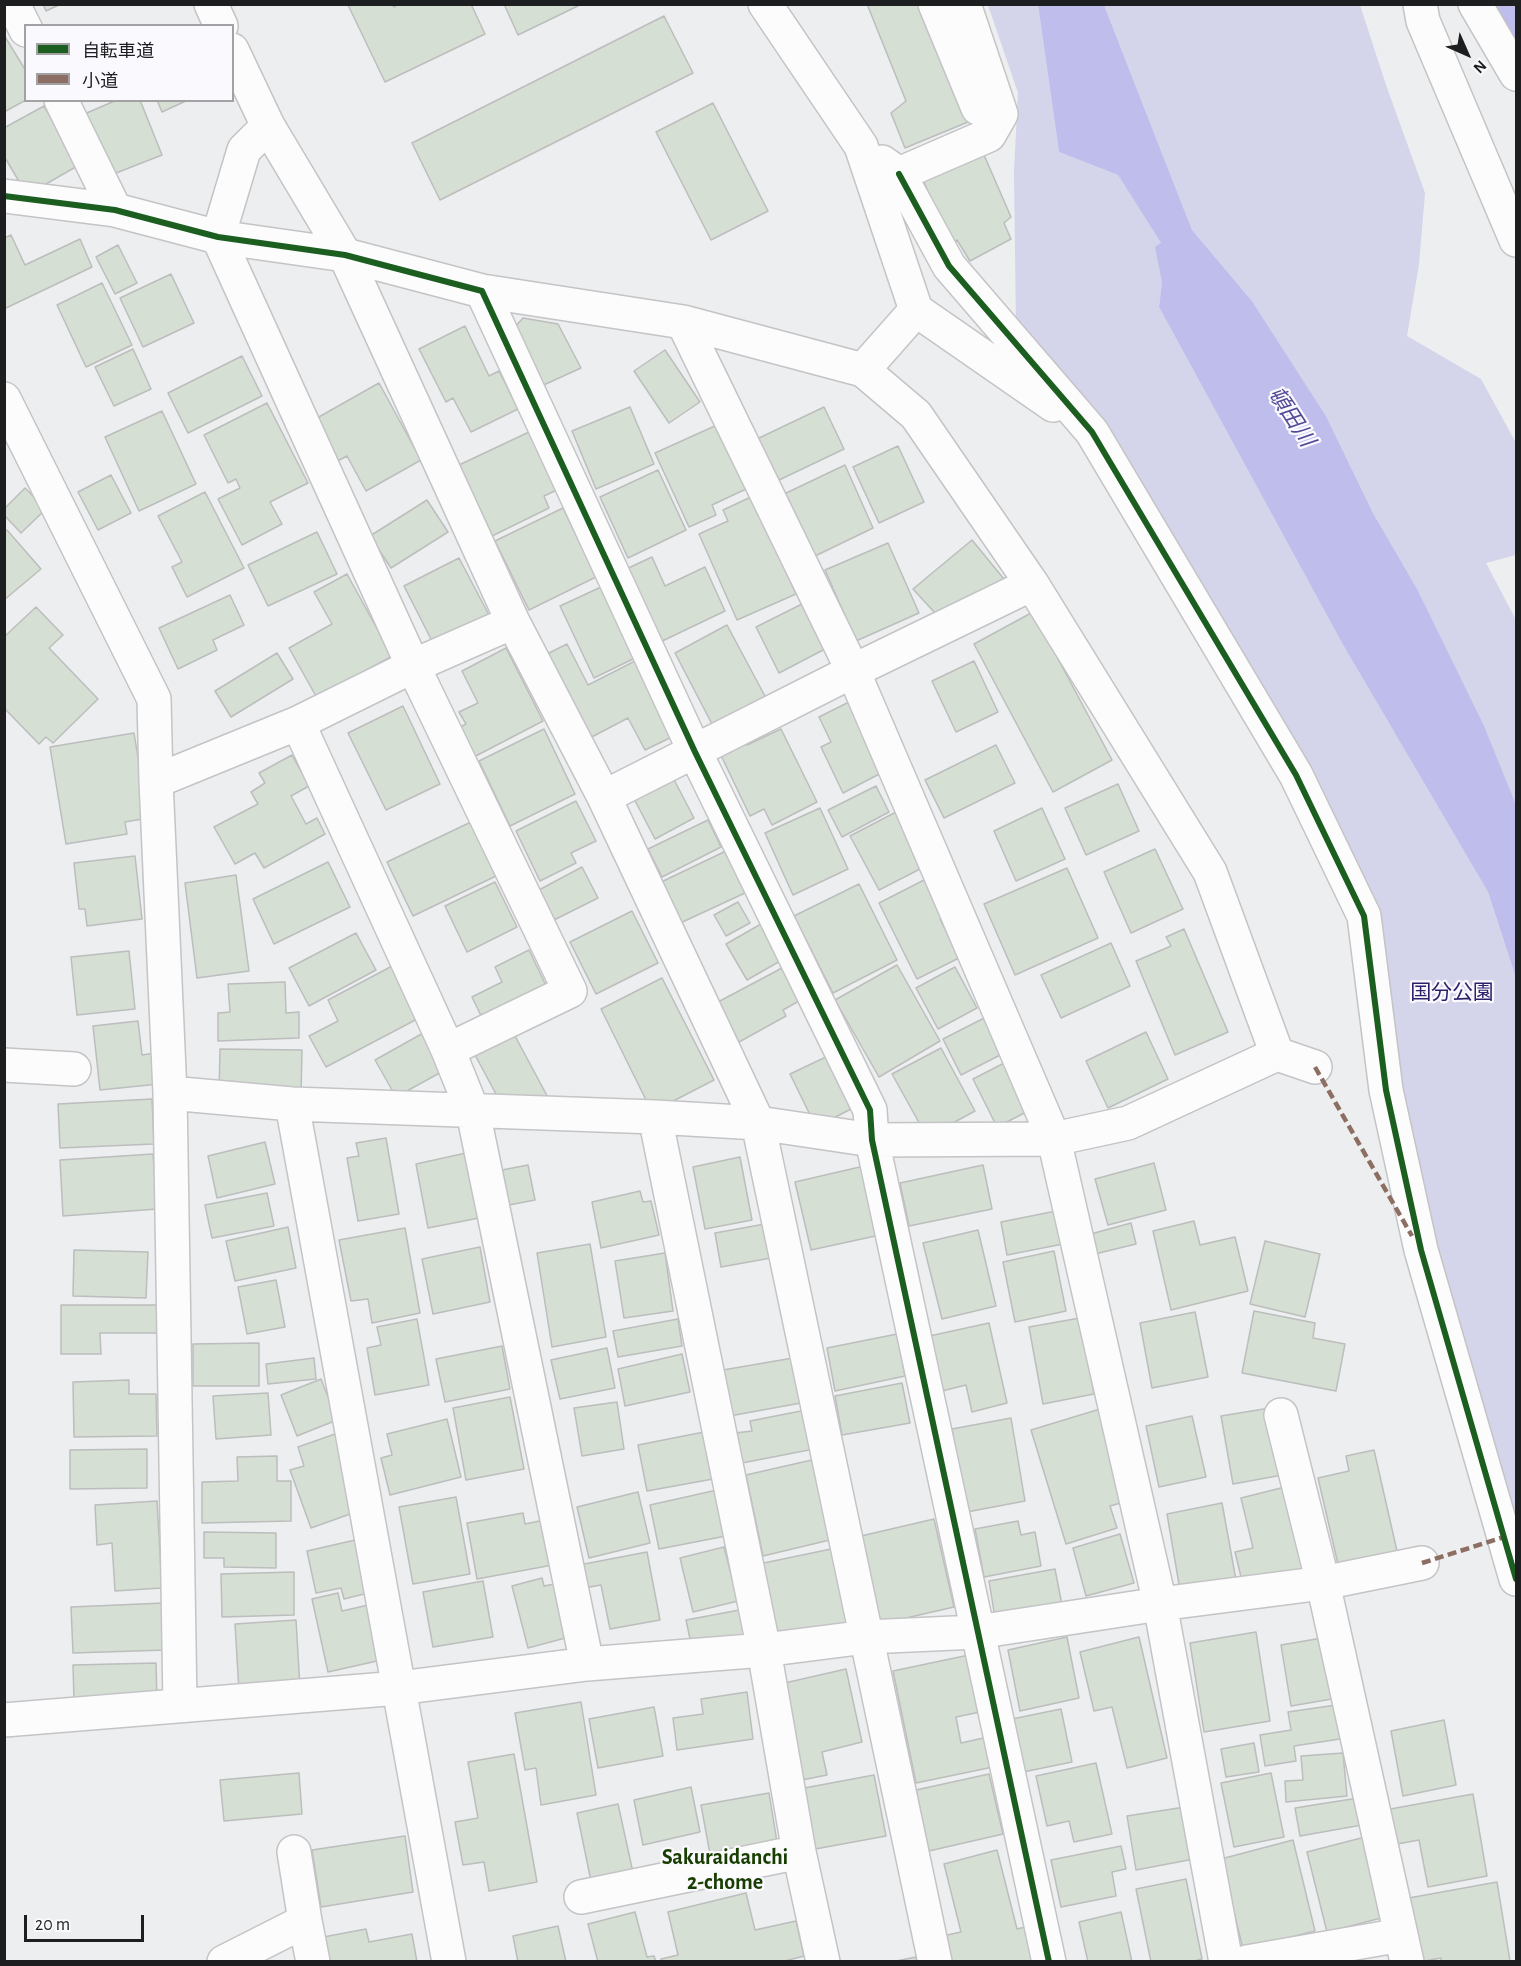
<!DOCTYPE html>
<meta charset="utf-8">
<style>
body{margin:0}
#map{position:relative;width:1521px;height:1966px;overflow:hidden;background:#edeeef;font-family:"Alegreya Sans","Noto Sans JP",sans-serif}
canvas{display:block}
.frame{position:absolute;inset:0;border:6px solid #1d1e1f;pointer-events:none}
.legend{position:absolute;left:24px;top:24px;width:210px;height:78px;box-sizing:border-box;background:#fafafe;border:2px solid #a2a2a5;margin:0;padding:8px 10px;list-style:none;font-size:18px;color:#1d1e1f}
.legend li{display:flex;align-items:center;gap:12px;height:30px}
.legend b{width:30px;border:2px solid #a2a2a5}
.north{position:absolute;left:1437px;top:24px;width:60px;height:60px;-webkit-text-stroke:4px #fafafe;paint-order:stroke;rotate:135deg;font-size:16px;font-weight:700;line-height:24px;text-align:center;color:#1d1e1f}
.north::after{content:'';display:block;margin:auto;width:21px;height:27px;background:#1d1e1f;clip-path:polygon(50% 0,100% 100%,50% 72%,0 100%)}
.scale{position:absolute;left:24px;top:1915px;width:120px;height:27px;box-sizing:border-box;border:3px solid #1d1e1f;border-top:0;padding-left:8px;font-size:18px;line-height:21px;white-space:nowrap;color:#1d1e1f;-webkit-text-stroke:4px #fafafe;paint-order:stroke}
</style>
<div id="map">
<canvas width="1521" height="1966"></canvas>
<div class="frame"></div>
<ul class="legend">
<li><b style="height:8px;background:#1b5e20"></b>自転車道</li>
<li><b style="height:8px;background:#8d6e63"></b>小道</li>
</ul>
<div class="north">N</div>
<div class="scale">20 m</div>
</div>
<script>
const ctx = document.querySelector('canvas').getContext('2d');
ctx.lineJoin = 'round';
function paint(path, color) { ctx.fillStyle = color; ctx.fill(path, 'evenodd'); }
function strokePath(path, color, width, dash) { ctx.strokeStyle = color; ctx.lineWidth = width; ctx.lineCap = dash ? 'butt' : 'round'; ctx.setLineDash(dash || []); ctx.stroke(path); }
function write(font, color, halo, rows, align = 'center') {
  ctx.font = font + ' "Alegreya Sans","Noto Sans JP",sans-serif'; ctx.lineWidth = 4.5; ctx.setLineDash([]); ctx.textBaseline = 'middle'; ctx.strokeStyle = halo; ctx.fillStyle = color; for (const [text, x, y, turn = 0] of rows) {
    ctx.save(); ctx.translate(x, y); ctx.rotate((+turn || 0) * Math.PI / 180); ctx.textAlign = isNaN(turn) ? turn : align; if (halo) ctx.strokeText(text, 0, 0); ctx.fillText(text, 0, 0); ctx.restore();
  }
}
const green = new Path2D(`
 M988,5h50l21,147 59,23 43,68 1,39 -3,25 183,336 146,249 28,86v568l-86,-303 -33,-165 -19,-153 -362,-595 -2,-159 4,-78z
 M1104,5h256l26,80 39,108 -6,71 -12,72 74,43 35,64v112l-30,8 30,57v204l-100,-237 -43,-74 -47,-97 -74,-115 -60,-71z`);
const water = new Path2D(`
 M1038,5h66l88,225 60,71 74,115 47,97 43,74 68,139 32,79v173l-28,-86 -146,-249 -183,-336 3,-25 -7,-35 6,-4 -43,-68 -59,-23z`);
const river = new Path2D(`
 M1513,4l3,9`);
const building = new Path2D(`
 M43,4h18l-15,7z
 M392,4l2,3 5,-3h72l14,30 -100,48 -37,-77z
 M504,4h78l-64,31z
 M867,4h53l48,118 -63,26 -14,-35 15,-12z
 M664,16l29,57 -253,127 -28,-57z
 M4,35l22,36v29l-22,12z
 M117,100h23l22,55 -51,20 -29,-60z
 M157,100h31l-26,12z
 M713,103l55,108 -57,29 -55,-108z
 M44,106l35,59 -52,30 -23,-39v-28z
 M981,148l30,69 -7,6 7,16 -41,22 -13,-21 -7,4 -29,-69z
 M11,235l14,30 55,-26 12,28 -88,42v-71z
 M118,245l19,38 -22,11 -19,-37z
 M171,274l23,49 -51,24 -23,-49z
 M102,283l30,62 -46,22 -29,-62z
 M523,318l35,6 23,44 -44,20 -24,-59z
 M465,326l24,50 10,-5 19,38 -47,23 -18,-34 -7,4 -27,-53z
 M133,349l18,40 -37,17 -19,-39z
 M665,350l35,52 -31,21 -35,-52z
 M242,356l20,40 -74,37 -20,-40z
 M379,383l42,77 -55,31 -19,-35 -15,8 -22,-42z
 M267,403l41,80 -38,19 12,22 -40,21 -24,-46 22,-11 -4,-9 -8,4 -24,-48z
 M630,407l24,57 -58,25 -24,-58z
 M824,407l20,42 -67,32 -20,-42z
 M162,411l34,73 -57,27 -34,-74z
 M717,425l29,64 -34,16 4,10 -27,12 -34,-74z
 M529,432l28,58 -13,6 5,12 -57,28 -33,-71z
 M898,446l26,56 -45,21 -26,-56z
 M845,465l28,63 -62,30 -29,-63z
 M658,470l28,60 -58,28 -28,-61z
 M111,475l20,38 -33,17 -20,-38z
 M25,488l21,21 -25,24 -17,-18v-6z
 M205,492l39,76 -57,29 -15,-30 10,-5 -24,-46z
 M753,496l43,98 -59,26 -38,-86 29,-13 -5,-11z
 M427,500l21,32 -57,36 -21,-32z
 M563,508l33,69 -67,33 -34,-69z
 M7,530l34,39 -37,31v-68z
 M317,532l20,42 -69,32 -20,-41z
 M972,540l32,39 -58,46 -33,-36z
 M888,543l31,70 -63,28 -31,-71z
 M652,557l13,29 40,-19 20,44 -69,33 -34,-73z
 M459,558l30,57 -56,28 -29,-57z
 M347,574l45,82 -75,42 -28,-50 43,-24 -18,-32z
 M601,587l34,71 -41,20 -34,-72z
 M230,595l14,30 -31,15 4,10 -39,19 -19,-41z
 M802,604l23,45 -46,24 -23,-46z
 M36,607l27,28 -14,13 49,51 -45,44 -7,-6 -7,7 -35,-36v-71z
 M1033,612l79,148 -59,32 -79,-148z
 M727,625l39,73 -53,28 -38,-73z
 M567,644l21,41 51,-26 39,75 -33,16 -17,-32 -42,22 -43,-84z
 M506,648l37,73 -73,38 -15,-29 11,-6 -7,-12 19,-9 -16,-32z
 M277,653l16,26 -62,38 -16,-26z
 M974,661l24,51 -42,20 -24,-51z
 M853,700l34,70 -44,23 -22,-46 10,-5 -12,-25z
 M403,706l37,78 -54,26 -38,-77z
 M544,729l31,65 -65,32 -31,-65z
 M781,729l36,73 -45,23 -8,-16 -14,7 -33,-69 26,-11 4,9z
 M134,733l14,85 -23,4 2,12 -61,10 -16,-97z
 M996,745l19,38 -71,35 -19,-38z
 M292,755l17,31 -18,10 15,28 11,-6 8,16 -61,34 -9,-15 -20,11 -21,-37 44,-23 -7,-12 14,-9 -6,-10z
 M670,772l24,46 -39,21 -24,-46z
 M1118,784l21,47 -53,24 -21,-47z
 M876,786l13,26 -47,25 -14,-27z
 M576,801l20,40 -25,12 5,10 -36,18 -24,-50z
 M820,808l28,61 -55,26 -28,-62z
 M1042,808l23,51 -49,22 -22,-50z
 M896,812l28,55 -45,23 -29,-54z
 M708,820l13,27 -59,30 -14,-28z
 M471,822l25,54 -83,40 -26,-54z
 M1155,849l28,60 -52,24 -27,-61z
 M726,851l19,42 -69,32 -19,-41z
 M135,856l7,63 -55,7 -2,-17h-6l-5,-46z
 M328,862l22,45 -76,37 -21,-45z
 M582,867l16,31 -46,23 -15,-30z
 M1067,868l31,70 -83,37 -31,-71z
 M236,875l13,96 -52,7 -12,-95z
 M934,875l20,37 -14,7 19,39 -42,21 -38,-76z
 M495,882l22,45 -50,25 -22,-46z
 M859,884l38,76 -64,33 -39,-77z
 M738,902l12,21 -24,13 -12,-21z
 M632,911l26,52 -62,31 -26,-52z
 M761,924l21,36 -35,20 -21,-36z
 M1184,929l44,103 -53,23 -39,-94 35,-15 -5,-9z
 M356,933l20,37 -67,36 -20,-38z
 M1111,943l19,43 -69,32 -20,-43z
 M529,950l22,46 -64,32 -15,-31 30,-15 -7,-15z
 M129,951l6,58 -58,6 -6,-58z
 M394,965l27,52 -95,50 -17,-31 29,-15 -10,-21z
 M897,965l43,76 -61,36 -44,-77z
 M955,967l22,41 -39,21 -22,-41z
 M782,968l17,33 -16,9 3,6 -47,26 -21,-40z
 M662,978l52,102 -62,32 -51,-103z
 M285,982l1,31 13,-1v26l-81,3v-28l12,-1 -2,-28z
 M994,1013l18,36 -51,26 -18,-36z
 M138,1021l4,34 14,-2 3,31 -59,6 -7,-64z
 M425,1032l20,38 -49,27 -21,-37z
 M1146,1032l22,47 -60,29 -22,-47z
 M514,1034l38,71 -49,2 -28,-52z
 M941,1048l34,63 -48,26 -35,-63z
 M220,1049l82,1 -1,45h-82z
 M828,1056l25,52 -37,19 -26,-53z
 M1010,1060l24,48 -37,19 -24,-48z
 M152,1099l2,45 -94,4 -2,-44z
 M386,1138l13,76 -41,7 -11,-63 12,-2 -3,-13z
 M265,1142l10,42 -58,14 -9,-42z
 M466,1153l13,65 -51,10 -12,-64z
 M153,1154l4,55 -94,7 -3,-56z
 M740,1157l12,63 -47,9 -12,-62z
 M1154,1163l12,47 -58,15 -13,-46z
 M528,1165l7,35 -26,5 -7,-35z
 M983,1165l9,44 -83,17 -9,-43z
 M864,1166l16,69 -69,15 -16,-68z
 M640,1191l3,11 8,-1 8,34 -58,13 -9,-46z
 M267,1193l7,33 -62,12 -7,-33z
 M1056,1211l7,33 -56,11 -6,-33z
 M1194,1221l6,24 35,-8 13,54 -77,19 -18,-79z
 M1131,1223l5,21 -45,11 -4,-20z
 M765,1224l6,34 -50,9 -6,-34z
 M288,1227l8,41 -61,13 -9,-40z
 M405,1228l15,85 -48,10 -4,-24 -17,2 -12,-61z
 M978,1230l18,76 -54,13 -19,-76z
 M1265,1241l55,13 -15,63 -55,-13z
 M590,1244l16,93 -54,10 -15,-94z
 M480,1247l10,55 -57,12 -11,-55z
 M74,1250l74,2 -2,46 -73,-2z
 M1054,1251l12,60 -51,11 -12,-60z
 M665,1253l8,58 -49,7 -9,-57z
 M276,1280l9,47 -38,7 -9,-47z
 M61,1305h96v28h-57l1,21h-40z
 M1254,1311l61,12 -2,15 32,6 -9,47 -94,-18z
 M1195,1312l13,65 -56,11 -12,-65z
 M1080,1318l14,76 -51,10 -14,-77z
 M417,1319l12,66 -54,10 -8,-47 14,-3 -4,-18z
 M678,1319l4,27 -64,11 -5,-26z
 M989,1323l18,80 -35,9 -6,-27 -28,7 -13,-55z
 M897,1334l8,42 -70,15 -8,-43z
 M259,1343v43h-66v-42z
 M502,1346l8,43 -65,13 -9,-43z
 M607,1348l8,40 -55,11 -9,-39z
 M682,1354l8,38 -65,14 -7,-37z
 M314,1358l2,21 -48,5 -2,-20z
 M793,1358l8,45 -77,14 -7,-46z
 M321,1379l16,41 -40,16 -16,-41z
 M129,1380v14h27l1,42 -83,1 -1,-55z
 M902,1383l8,40 -68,12 -7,-39z
 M268,1393l3,42 -55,4 -3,-43z
 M510,1397l14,72 -58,11 -13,-72z
 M617,1402l7,47 -42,7 -8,-48z
 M1276,1407l12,67 -55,10 -12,-68z
 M1100,1409l28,92 -18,5 7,22 -51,16 -35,-114z
 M806,1410l8,39 -72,14 -7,-30 17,-2 -2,-10z
 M1192,1416l14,61 -47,10 -13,-61z
 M1011,1418l14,83 -58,11 -15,-83z
 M447,1419l14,58 -71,18 -9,-37 11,-3 -5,-21z
 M704,1432l9,47 -66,12 -9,-46z
 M335,1434l22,62 -4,17 -42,15 -21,-58 14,-4 -6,-19z
 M147,1449v39l-77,1v-39z
 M1374,1450l23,101 -59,13 -20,-86 31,-7 -3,-15z
 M277,1456v25h14v40l-89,2v-41l36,-1 -1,-24z
 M816,1459l18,80 -71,17 -17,-81z
 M1285,1487l20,83 -62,15 -8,-33 18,-4 -12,-50z
 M717,1490l9,46 -67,13 -9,-44z
 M638,1492l12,51 -61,15 -12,-51z
 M456,1497l14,77 -57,10 -14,-77z
 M157,1501l5,87 -47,3 -3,-48 -15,2 -2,-40z
 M1222,1503l14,77 -56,10 -13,-76z
 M523,1513l2,11 24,-5 9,45 -81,15 -10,-56z
 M934,1519l20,88 -74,17 -19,-88z
 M1018,1521l3,14 14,-3 6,34 -57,11 -9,-48z
 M204,1532l72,1v35l-52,-1v-9h-20z
 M1120,1534l14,49 -48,13 -13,-48z
 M364,1538l12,53 -32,8 -3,-11 -25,5 -9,-42z
 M724,1547l14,54 -45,11 -13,-54z
 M831,1549l16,76 -72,16 -16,-77z
 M647,1552l13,68 -50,9 -9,-44 -17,3 -5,-23z
 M1055,1569l7,36 -67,13 -6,-37z
 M294,1572v43l-72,2 -1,-43z
 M542,1578l2,8 11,-2 14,53 -41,11 -16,-62z
 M483,1581l10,56 -60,10 -10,-55z
 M338,1593l4,18 31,-7 13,55 -58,13 -16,-73z
 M164,1603l2,47 -93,3 -2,-46z
 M745,1609l6,28 -59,11 -6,-28z
 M296,1620l4,68 -61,3 -4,-67z
 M1256,1632l14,89 -66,11 -14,-89z
 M1067,1637l12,61 -59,13 -12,-61z
 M1139,1637l28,121 -40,10 -15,-61 -18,4 -14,-59z
 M1322,1638l10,61 -41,7 -10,-61z
 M969,1655l11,57 -24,5 5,26 27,-6 5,30 -77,16 -23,-112z
 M156,1663l1,37 -83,1 -1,-36z
 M846,1669l16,73 -40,10 5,23 -30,6 -21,-96z
 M747,1692l6,47 -76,11 -4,-32 30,-4 -2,-15z
 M581,1702l15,93 -55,10 -5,-37 -11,2 -10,-57z
 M1336,1705l4,34 -46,7 2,15 -31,5 -5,-31 31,-5 -3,-18z
 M654,1707l9,49 -65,12 -9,-49z
 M1061,1709l11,53 -49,10 -11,-53z
 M1444,1720l12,65 -53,11 -12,-65z
 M1254,1743l5,29 -33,5 -5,-28z
 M1343,1753l4,43 -61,6 -1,-21 18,-1 -2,-24z
 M514,1754l23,128 -48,9 -5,-29 -21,3 -8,-43 23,-4 -10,-56z
 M1096,1763l16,71 -38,8 -5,-21 -22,5 -11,-50z
 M299,1773l3,41 -78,7 -4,-41z
 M1271,1773l13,64 -50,10 -13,-64z
 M989,1774l14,60 -74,17 -13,-61z
 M874,1775l12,61 -76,14 -11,-61z
 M691,1787l9,45 -57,13 -9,-45z
 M769,1793l8,49 -67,12 -9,-49z
 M1473,1794l14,82 -59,11 -9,-47 -27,5 -7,-35z
 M1358,1798l4,27 -62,11 -5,-28z
 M618,1804l16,73 -42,9 -15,-73z
 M1185,1807l9,52 -58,11 -9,-54z
 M405,1836l8,56 -92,15 -9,-57z
 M1365,1837l20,80 -58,15 -20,-80z
 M1293,1840l22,91 -72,18 -22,-90z
 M1121,1846l5,23 -14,3 4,24 -55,11 -10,-47z
 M997,1850l20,79 12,-3 9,36h-88l-7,-26 18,-4 -17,-68z
 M1186,1879l16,80 -12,3h-39l-15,-73z
 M1497,1882l13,79 -69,1v-4l-21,4 -11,-64z
 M746,1893l9,37 41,-9 8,35 -23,6h-120v-3l17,-4 -10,-43z
 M635,1912l12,45 7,-1 2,6h-58l-10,-38z
 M1121,1912l11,50h-44l-9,-40z
 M558,1926l8,36h-48l-5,-26z
 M366,1929l3,13 43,-8 5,28h-95l-4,-24z
 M916,1957l1,5h-26z`);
const minor = new Path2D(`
 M13,4l13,26
 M211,4l10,22
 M765,4l96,142 55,164 137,95
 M935,4l43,104
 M1420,4l3,17 93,219
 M1475,4l41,70
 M232,50l36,76 77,129 168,367 91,175 154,326 177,839
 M61,100l54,110
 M268,126l-24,24 -26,87 195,429 157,325 -122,59
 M882,162l17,12 90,-39 12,-21 -37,-110
 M899,174l50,92 143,166 204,343 68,141 22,174 35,160 95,329
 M4,196l111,14 103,27 127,18 137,36 213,461 175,358 2,30 177,822
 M482,291l201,31 180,48 53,45 116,169 -179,87 -249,126
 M683,322l170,349 201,468 74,-16 149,-69 -67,-182 -178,-288
 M863,370l53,-60
 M4,399l150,300 2,82 14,312 10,612
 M298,723l150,327 25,62 114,552
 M156,781l142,-58 115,-57 100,-44
 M1277,1054l38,13
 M4,1065l70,4
 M170,1093l122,11 363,13 103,6 114,17 182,-1 106,465 66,358
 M292,1104l157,858
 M655,1117l109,533 35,202 24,110
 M1281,1415l42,168 84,379
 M4,1720l395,-32 188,-24 177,-14 102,-13 111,-5 183,-28 163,-21 99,-20
 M581,1897l218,-45
 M305,1921l8,41
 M224,1962l81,-41 -11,-69
 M1247,1962l154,-27`);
const quiet = new Path2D(`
 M1315,1067l97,169
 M1422,1563l82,-26`);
const cycleway = new Path2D(`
 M899,174l50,92 143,166 204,343 68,141 22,174 35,160 95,329
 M4,196l111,14 103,27 127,18 137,36 213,461 175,358 2,30 177,822`);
const parkNames = [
 ["国分公園",1452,993]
];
const waterNames = [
 ["頓田川",1291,417,57]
];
const neighbourhoodNames = [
 ["Sakuraidanchi",725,1857],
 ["2-chome",725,1882]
];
paint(green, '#d4d4eb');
paint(water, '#bebdeb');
strokePath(river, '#bebdeb', 72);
paint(building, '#d6dfd4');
strokePath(building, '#bcbdbd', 1.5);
strokePath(minor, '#c4c4c6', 36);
strokePath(minor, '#fcfcfd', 33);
strokePath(quiet, '#8d6e63', 4.5, [9, 4.5]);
strokePath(cycleway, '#1b5e20', 6);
write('21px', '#2e216b', '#fafafe', parkNames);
write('italic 22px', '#524a98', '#fafafe', waterNames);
write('bold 22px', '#173e00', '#fafafe', neighbourhoodNames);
</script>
